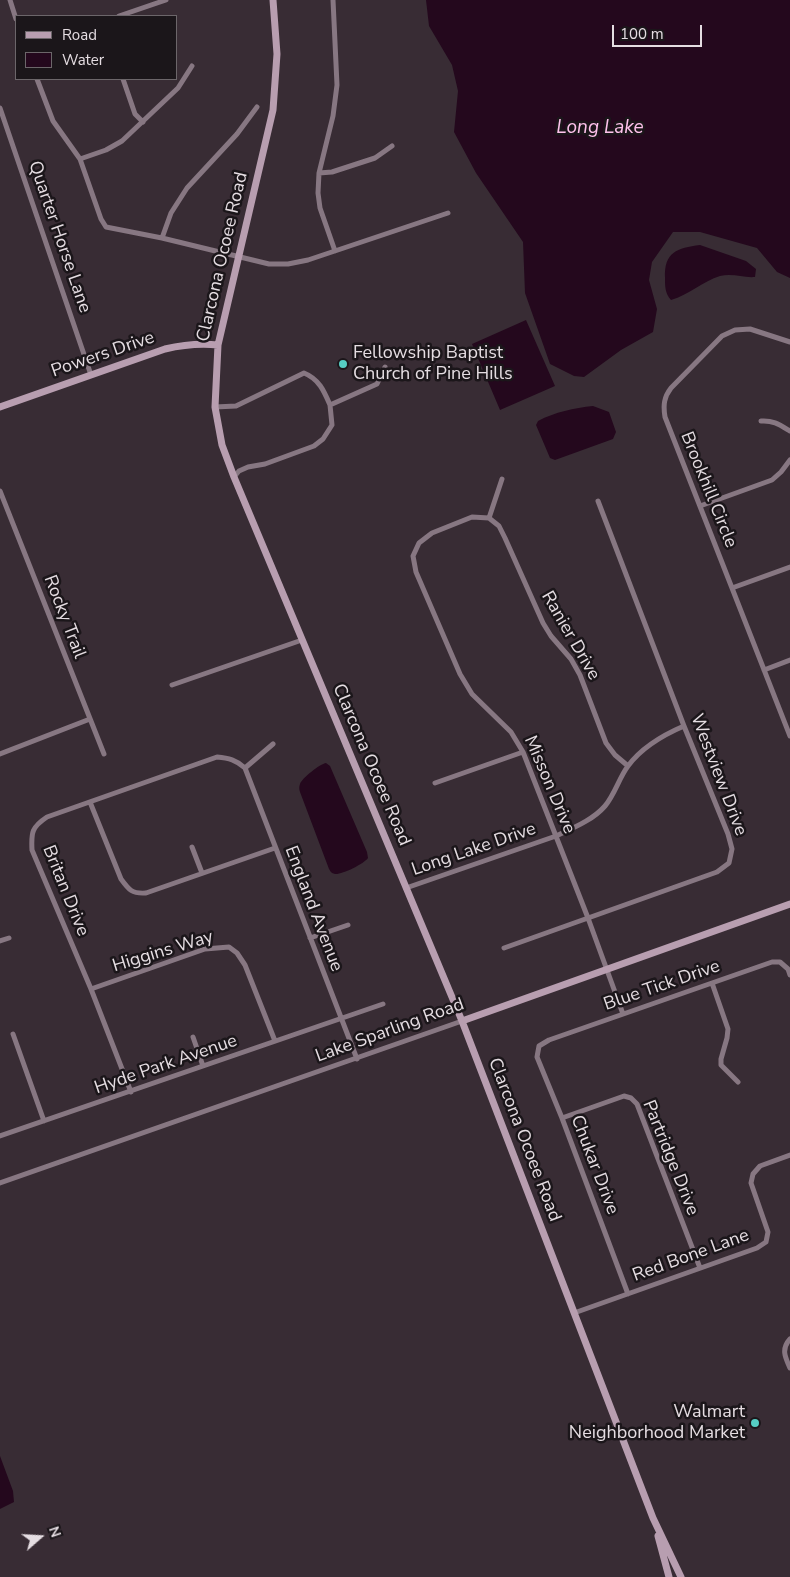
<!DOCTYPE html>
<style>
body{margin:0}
#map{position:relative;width:790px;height:1577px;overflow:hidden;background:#382c34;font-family:"Nunito Sans",sans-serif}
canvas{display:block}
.legend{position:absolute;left:15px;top:15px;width:162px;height:65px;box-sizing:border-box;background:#1b161a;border:1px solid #6c666a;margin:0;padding:6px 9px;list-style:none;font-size:15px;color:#e5dde2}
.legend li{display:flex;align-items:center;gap:10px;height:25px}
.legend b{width:25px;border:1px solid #6c666a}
.north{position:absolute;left:15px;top:1512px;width:50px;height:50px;-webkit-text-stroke:4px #1b161a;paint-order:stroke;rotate:71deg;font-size:14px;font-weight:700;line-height:20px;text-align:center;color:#e5dde2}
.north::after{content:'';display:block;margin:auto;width:18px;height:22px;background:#e5dde2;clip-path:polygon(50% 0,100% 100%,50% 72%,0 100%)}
.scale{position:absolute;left:612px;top:25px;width:90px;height:22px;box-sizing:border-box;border:2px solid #e5dde2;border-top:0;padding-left:6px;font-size:15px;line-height:18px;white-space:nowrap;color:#e5dde2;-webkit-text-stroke:4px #1b161a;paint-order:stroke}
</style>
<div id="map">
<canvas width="790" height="1577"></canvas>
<ul class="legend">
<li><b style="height:6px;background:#b89eb0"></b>Road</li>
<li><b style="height:14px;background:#24081d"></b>Water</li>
</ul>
<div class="north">N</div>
<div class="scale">100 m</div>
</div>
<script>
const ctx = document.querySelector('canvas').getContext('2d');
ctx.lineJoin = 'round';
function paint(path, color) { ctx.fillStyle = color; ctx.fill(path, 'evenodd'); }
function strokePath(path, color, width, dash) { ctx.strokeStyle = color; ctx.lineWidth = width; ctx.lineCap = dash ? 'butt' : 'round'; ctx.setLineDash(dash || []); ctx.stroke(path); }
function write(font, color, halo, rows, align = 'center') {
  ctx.font = font + ' "Nunito Sans",sans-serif'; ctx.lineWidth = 5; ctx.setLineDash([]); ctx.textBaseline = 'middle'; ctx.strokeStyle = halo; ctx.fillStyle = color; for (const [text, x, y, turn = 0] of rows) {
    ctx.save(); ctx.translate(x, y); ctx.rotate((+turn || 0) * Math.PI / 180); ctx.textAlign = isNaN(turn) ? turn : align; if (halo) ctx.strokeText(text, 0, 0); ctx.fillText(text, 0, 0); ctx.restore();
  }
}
const water = new Path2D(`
 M426,0h364v278l-13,-6 -20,-24 -57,-16h-27l-21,30 -3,18 8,29 -4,23 -32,18 -37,27 -10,-1 -24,-12 -25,-71 -2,-51 -47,-69 -22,-41 4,-41 -6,-26 -23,-39z
 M700,245l46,16 10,8 -1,8c-12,1 -22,-4 -35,-1 -17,5 -31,19 -49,24 -6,-7 -6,-13 -6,-22 -1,-26 12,-30 35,-33z
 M526,320l29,66 -55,24 -28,-66z
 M593,406l16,6 7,20 -3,7 -58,21 -5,-2 -14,-33 2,-4c17,-9 36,-13 55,-15z
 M326,763l4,3 37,86 1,6c-4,6 -27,17 -33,16 -4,-1 -4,-2 -6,-5l-29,-77c-1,-3 -1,-5 0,-8 2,-6 20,-20 26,-21z
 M0,1456l13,35 1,11 -14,7z`);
const street = new Path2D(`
 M10,0l6,19
 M333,0l4,85 -4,31 -14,57 -1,20 2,15 15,43
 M119,16l47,-16
 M37,79l16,42 27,38 21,60 5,8 56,11 107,26h19l20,-4 140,-47
 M123,79l12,35 8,8
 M0,108l91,267
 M80,159l26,-9 16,-9 56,-53 14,-22
 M319,173l13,-1 43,-14 17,-12
 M162,238l9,-25 16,-25 50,-54 20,-27
 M790,342l-40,-13 -15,1 -13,6 -51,52c-7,9 -8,17 -6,29l125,319
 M215,407l21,-1 68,-33c15,6 20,18 26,32
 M761,421c12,-1 19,4 29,10
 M234,477l5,-6 9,-4 17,-3 49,-18 9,-7 9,-14 -2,-20 47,-21 8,-17
 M0,491l104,263
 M700,506l72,-26 9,-8 9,-12
 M489,518l-17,-1 -40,16 -13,10 -6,13 3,16 44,102 12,20 39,38 12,20 65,166 35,96
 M489,518l10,8 6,12 38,85 8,13 20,23 9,16 26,68 9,12 13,11
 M489,518l13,-39
 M732,588l58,-21
 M764,670l26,-10
 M172,685l130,-45
 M0,754l90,-35
 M245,768l28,-24
 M435,783l88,-31
 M90,802l31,77c8,11 11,15 25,14l129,-45
 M192,847l10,26
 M406,888l150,-52c17,-8 37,-16 49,-30 10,-12 14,-28 23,-40 14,-19 35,-31 56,-40
 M310,938l38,-13
 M0,941l9,-3
 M504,948l213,-76 12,-9 3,-14 -4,-15 -44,-108 -86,-225
 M712,983l16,46 -1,9 -6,21v6l17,17
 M91,989l114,-40 24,-2 8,6 8,12 30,76
 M13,1034l31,87
 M193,1037l10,29
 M131,1092l-40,-103 -59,-139c-1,-18 0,-23 15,-33l170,-60c12,1 19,3 28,11l112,291
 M562,1118l62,-22 7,2 6,6 63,164
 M0,1136l383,-132
 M0,1183l462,-162
 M628,1294l-66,-176 -25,-61 2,-11 10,-6 223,-78h8l8,7 2,6
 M574,1313l183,-65 9,-6 2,-10 -17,-49 2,-9 7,-8 30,-11
 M790,1339c-9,10 -5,18 0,29`);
const secondary = new Path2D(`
 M273,0l4,54 -4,56 -55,235 -3,62 7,38 12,32 228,544 191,497 28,59
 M0,407l165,-58c17,-4 34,-6 53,-4
 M462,1021l328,-117
 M658,1536l11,41`);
const markers = [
 [343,364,5,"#56cec4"],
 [755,1423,5,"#56cec4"]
];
const streetNames = [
 ["Quarter Horse Lane",59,237,71],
 ["Clarcona Ocoee Road",223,257,-77],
 ["Powers Drive",103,355,-19],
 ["Brookhill Circle",708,490,68],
 ["Rocky Trail",64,617,69],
 ["Ranier Drive",570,636,60],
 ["Clarcona Ocoee Road",371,765,67],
 ["Westview Drive",718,775,69],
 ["Misson Drive",549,785,67],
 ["Long Lake Drive",474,850,-19],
 ["Britan Drive",65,891,68],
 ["England Avenue",313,909,69],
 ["Higgins Way",163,952,-17],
 ["Blue Tick Drive",662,986,-19],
 ["Lake Sparling Road",390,1031,-20],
 ["Hyde Park Avenue",166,1065,-19],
 ["Clarcona Ocoee Road",524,1140,69],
 ["Partridge Drive",670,1158,68],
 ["Chukar Drive",594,1165,69],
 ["Red Bone Lane",691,1256,-20]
];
const poiNames = [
 ["Fellowship Baptist",353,354],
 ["Church of Pine Hills",353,375],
 ["Walmart",745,1413,"right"],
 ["Neighborhood Market",745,1434,"right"]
];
const waterNames = [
 ["Long Lake",600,128]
];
paint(water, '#24081d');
strokePath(street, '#877782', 5);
strokePath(secondary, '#b89eb0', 7);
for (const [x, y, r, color] of markers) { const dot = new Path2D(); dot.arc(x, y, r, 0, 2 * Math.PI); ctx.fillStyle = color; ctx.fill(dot); strokePath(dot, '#1b161a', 2); }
write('18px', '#e5dde2', '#1b161a', streetNames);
write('18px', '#e5dde2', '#1b161a', poiNames, 'left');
write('italic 19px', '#fec2ec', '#1b161a', waterNames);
</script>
